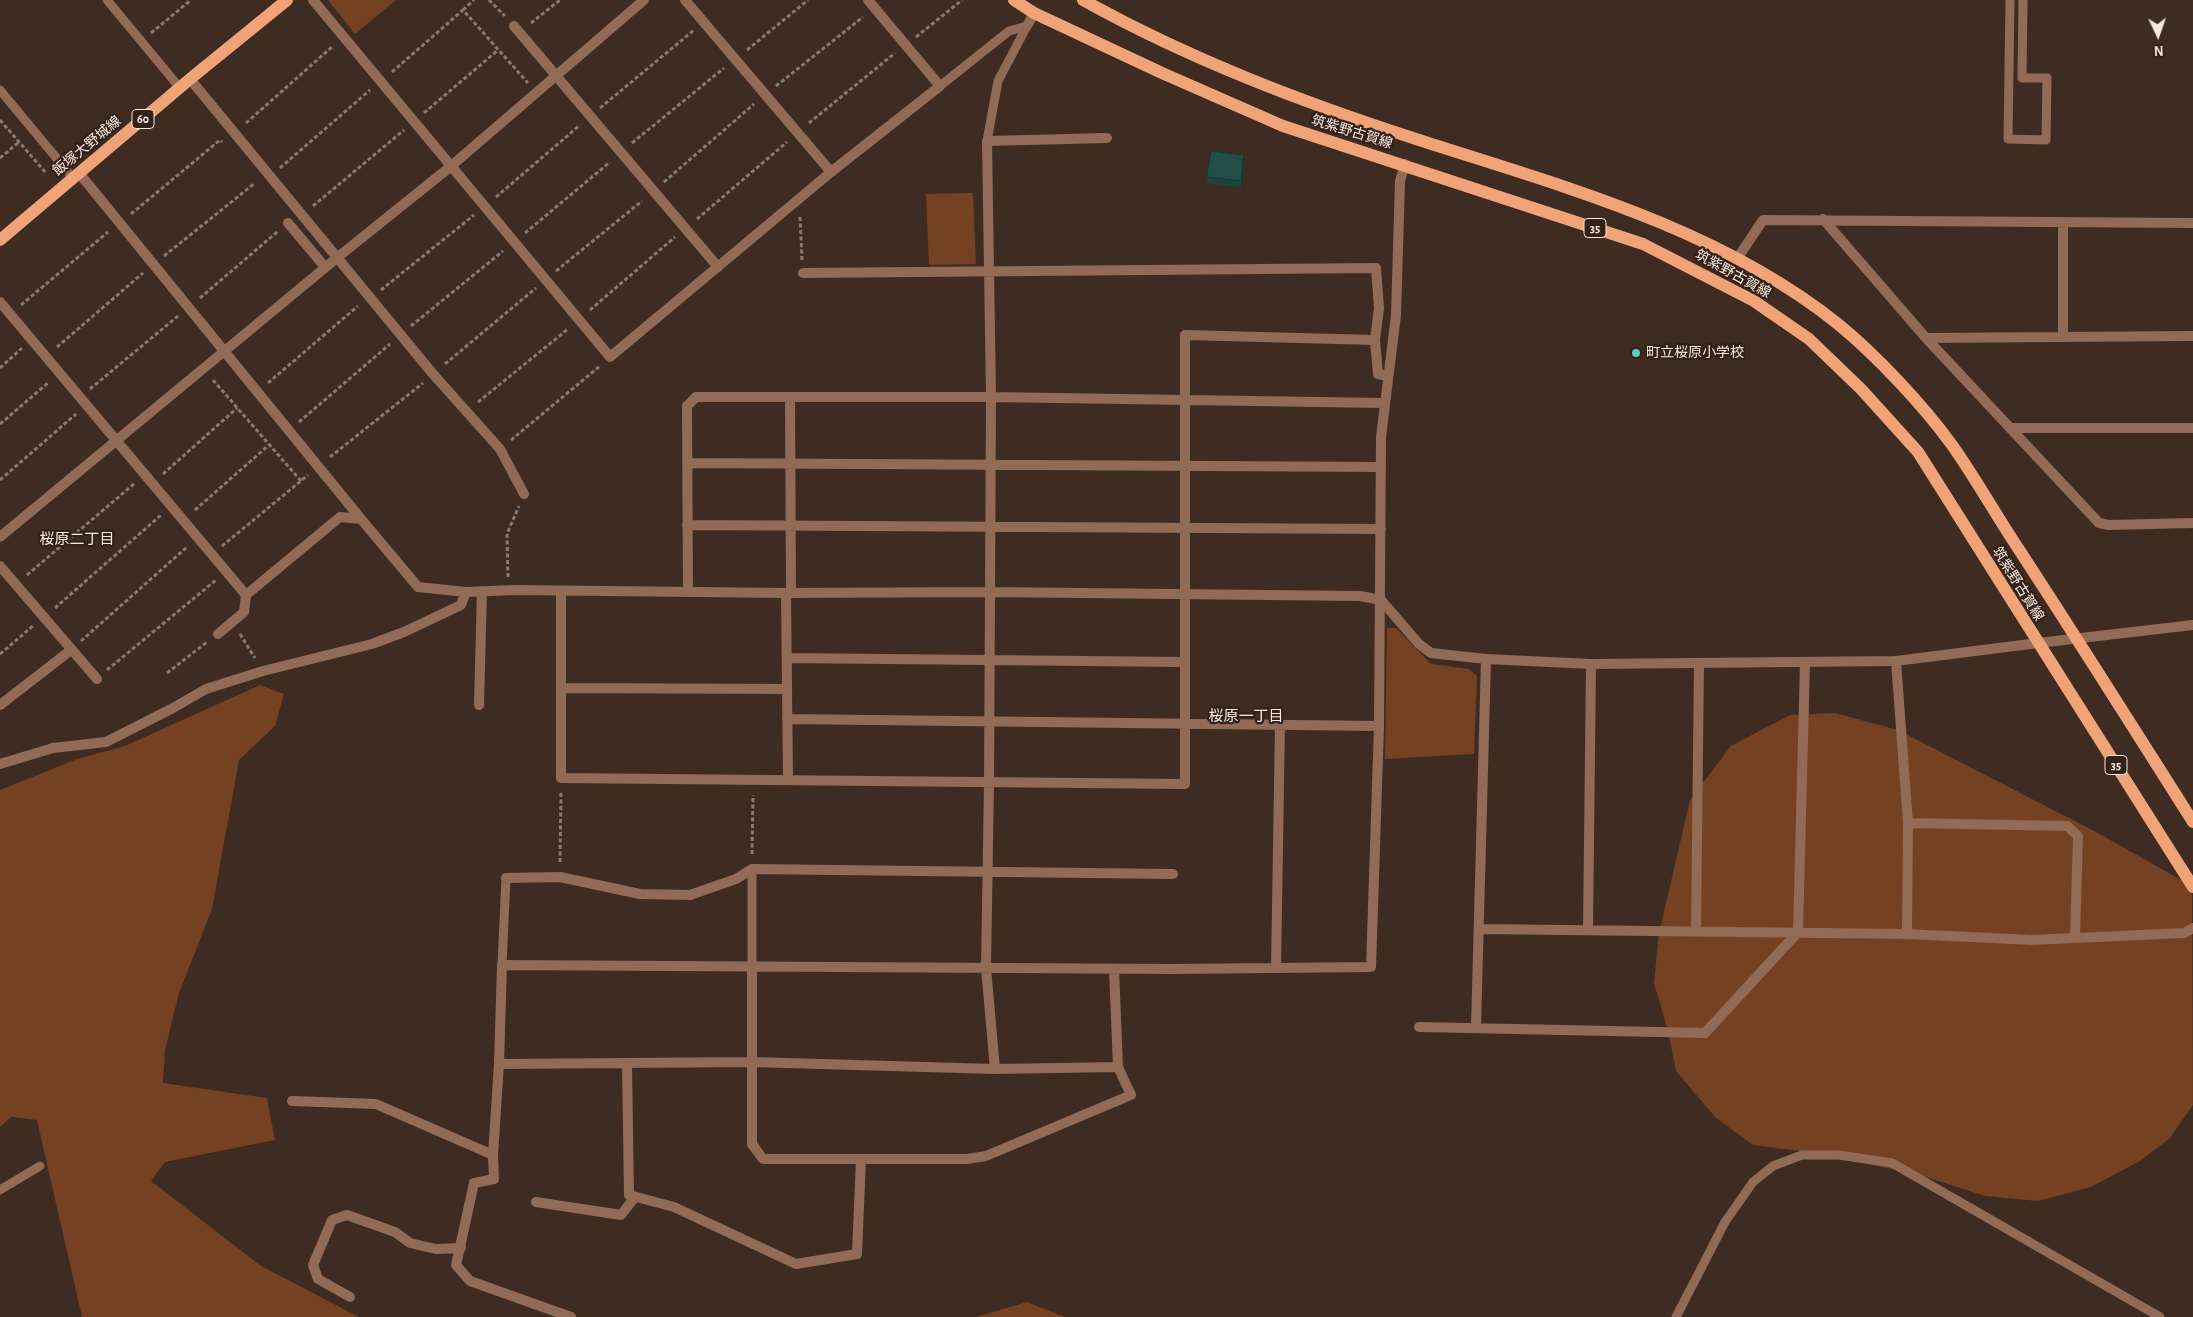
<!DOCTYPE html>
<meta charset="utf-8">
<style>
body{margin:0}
#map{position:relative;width:2193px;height:1317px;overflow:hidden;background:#3e2c23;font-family:"Alegreya Sans",sans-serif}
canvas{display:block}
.north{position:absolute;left:2133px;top:10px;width:50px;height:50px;-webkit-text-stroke:4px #342219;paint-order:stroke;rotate:177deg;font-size:14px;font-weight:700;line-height:20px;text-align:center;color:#f5e9e2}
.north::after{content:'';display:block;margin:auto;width:18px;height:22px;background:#f5e9e2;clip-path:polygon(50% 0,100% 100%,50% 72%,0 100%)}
</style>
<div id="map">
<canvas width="2193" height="1317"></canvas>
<div class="north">N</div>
</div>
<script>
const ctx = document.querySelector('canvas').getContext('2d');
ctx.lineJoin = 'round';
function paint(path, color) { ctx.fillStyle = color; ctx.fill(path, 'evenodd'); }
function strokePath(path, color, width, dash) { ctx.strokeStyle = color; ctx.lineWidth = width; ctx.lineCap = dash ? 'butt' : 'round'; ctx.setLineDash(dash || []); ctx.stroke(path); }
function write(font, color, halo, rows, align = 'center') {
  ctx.font = font + ' "Alegreya Sans","Noto Sans JP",sans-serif'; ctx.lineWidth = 4.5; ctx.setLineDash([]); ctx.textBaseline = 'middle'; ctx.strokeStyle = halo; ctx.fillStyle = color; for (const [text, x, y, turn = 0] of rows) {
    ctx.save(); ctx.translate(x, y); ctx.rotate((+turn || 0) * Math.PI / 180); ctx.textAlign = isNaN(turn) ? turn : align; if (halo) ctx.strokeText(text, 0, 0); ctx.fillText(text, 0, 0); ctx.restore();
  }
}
const green = new Path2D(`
 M328,0h68l-41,34z
 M973,193l3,71 -47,1 -3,-71z
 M1387,628h9l35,36 38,5 8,7 -3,78 -89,5z
 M260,685l24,9 -9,32 -36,34 -27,149 -33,84 -14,57 -2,33 104,15 8,42 -110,22 -14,19 110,85 98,51h-277l-45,-197 -26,-3 -11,10v-337l77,-31 48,-13z
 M1835,713l63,17 198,102 96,54 1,219 -23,33 -30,23 -49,26 -53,14 -53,-5 -62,-20 -100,-22 -70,-9 -37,-27 -40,-47 -8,-40 -14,-48 5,-50 31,-133 41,-54 59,-31z
 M1027,1302l38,15h-89z`);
const path = new Path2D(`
 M489,0l16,16
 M463,10l11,-10
 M531,23l29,-23
 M151,33l40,-33
 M916,37l46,-37
 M747,50l61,-50
 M392,72l71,-62 65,73
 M776,86l87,-69
 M600,108l94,-78
 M424,113l74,-63
 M0,120l46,53
 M246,123l87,-77
 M809,123l86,-70
 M632,143l92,-75
 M0,158l19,-16
 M280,168l90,-78
 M664,182l90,-78
 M496,197l84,-72
 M313,206l91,-76
 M131,214l89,-74 2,2
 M800,217l2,43
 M697,219l90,-77
 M525,233l85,-71
 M164,256l91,-73
 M556,271l86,-70
 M381,290l93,-75
 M200,298l77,-66
 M21,305l87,-73
 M590,310l85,-73
 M411,326l92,-75
 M57,347l86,-74
 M445,364l91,-76
 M0,368l22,-20
 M213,380l88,101
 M268,383l90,-77
 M90,389l88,-73
 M478,402l90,-73
 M299,422l91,-78
 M0,424l49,-42
 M511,440l89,-74
 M330,457l93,-74
 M163,474l74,-66
 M0,480l76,-66
 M195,510l74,-65
 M222,546l86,-71
 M27,575l108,-92
 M508,577l-1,-43 12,-28
 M55,608l106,-93
 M240,634l15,24
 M81,641l106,-94
 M0,654l33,-28
 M107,670l109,-90
 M167,673l40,-31
 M752,854l1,-59
 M560,862l1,-69`);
const service = new Path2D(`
 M107,0l73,88
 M2010,0l-2,139 38,1 1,-62h-25l1,-78
 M940,86l69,-55 18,-5
 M0,90l73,88
 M987,141l11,-60 29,-55
 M502,965l4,-87
 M752,967v-98
 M0,1190l40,-24
 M1676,1317l49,-95 28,-40 20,-16 29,-11h37l53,8 268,154`);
const minor = new Path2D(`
 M313,0l297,357 221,-185 109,-86 -72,-86
 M685,0l146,172
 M514,26l204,241
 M1027,26l7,-13
 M190,79l243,295 67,75 24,45
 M79,173l282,346
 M1823,219l103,119 173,185 10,2 84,-2
 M288,223l37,44
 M1737,259l26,-39 430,3
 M803,273l573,-5 3,40 -4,32 3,34 10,2
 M0,302l246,293 94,-78 21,2 57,68 48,5 49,-2 271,3 203,-1 371,4 21,4
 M2063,337v-115
 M1926,338l267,-2
 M790,397l1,196
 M2010,428h183
 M687,463l694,4
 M687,525l694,4
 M0,537l338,-280 112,-90 194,-167
 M0,566l97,113
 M561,591v187l624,6v-449l190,5
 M688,591l-1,-185 9,-9h295l393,6
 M786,593l2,186
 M218,634l26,-22 2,-17
 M2038,643l155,-18
 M787,658l397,4
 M1896,661l12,162 -1,111
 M561,688l226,1
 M0,705l71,-55
 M479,705l3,-114
 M787,719l592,7
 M0,764l53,-16 53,-6 67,-34 33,-19 57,-18 109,-27 32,-12 57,-27 5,-13
 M1908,823l159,3 11,10 -3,102
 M506,878l54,-1 80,17 50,1 46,-16 16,-10 421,5
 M1480,929l427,5 125,6 152,-7 9,-5
 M1588,930l3,-266
 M1696,931l3,-267
 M752,967v177l11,15h204l19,-3 145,-61 -13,-28 -4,-98
 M1276,968l4,-243
 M1419,1027l286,6 93,-101 7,-269
 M1476,1027l10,-368
 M499,1064l252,-2 244,7 123,-2
 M627,1064l2,131 45,12 122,57 61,-10 4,-95
 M995,1069l-9,-101 3,-185 2,-386 -4,-256 120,-3
 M292,1101l84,3 117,51 6,-91 3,-99 671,4 198,-2 8,-241 2,-289 15,-122 4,-134 5,-17
 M493,1155l1,24 -20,4 -18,82 14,16 101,36
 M536,1202l85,13 14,-18
 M350,1297l-32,-18 -5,-14 19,-45 15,-5 48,17 15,11 26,6 25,-1`);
const tertiary = new Path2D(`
 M1381,600l38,44 12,9 55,6 105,5 305,-3 142,-18`);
const primary = new Path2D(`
 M1014,0l20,13 128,60 121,53 360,118 111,57 55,38 52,50 57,63 275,435
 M1083,0c106,59 219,102 333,139 145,47 301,88 422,185 38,31 85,81 114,121 22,31 41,65 62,97 61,93 120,187 179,280
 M0,240l190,-161 97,-79`);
const wall = new Path2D(`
 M1244,162l-3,26 -34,-5v-6z`);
const shadedWall = new Path2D(`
 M1244,155v7l-3,26v-7z`);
const building = new Path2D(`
 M1211,151l33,4 -3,26 -34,-4z`);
const markers = [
 [1636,353,5,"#5cceba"]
];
const shields = [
 [143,119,22],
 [1595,228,22],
 [2116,765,22]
];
const shieldNames = [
 ["60",143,119],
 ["35",1595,228],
 ["35",2116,765]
];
const streetNames = [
 ["筑紫野古賀線",1352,132,17],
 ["飯塚大野城線",87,146,-40],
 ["筑紫野古賀線",1733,274,29],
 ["筑紫野古賀線",2018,584,58]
];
const poiNames = [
 ["町立桜原小学校",1646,353]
];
const neighbourhoodNames = [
 ["桜原二丁目",77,539],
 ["桜原一丁目",1246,716]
];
paint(green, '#744122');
strokePath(path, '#887971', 3, [4, 2.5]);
strokePath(service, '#916b56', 9);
strokePath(minor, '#916b56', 10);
strokePath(tertiary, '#916b56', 10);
strokePath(primary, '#f1a378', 12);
paint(wall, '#1d433d');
paint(shadedWall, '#183732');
paint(building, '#224e47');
strokePath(building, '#183732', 1);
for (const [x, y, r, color] of markers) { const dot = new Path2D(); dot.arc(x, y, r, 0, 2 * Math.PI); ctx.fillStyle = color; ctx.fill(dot); strokePath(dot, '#342219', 2); }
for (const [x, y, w] of shields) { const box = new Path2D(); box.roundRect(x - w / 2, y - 9.5, w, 19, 4); ctx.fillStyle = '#342219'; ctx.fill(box); strokePath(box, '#f5e9e2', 1); }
write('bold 12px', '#f5e9e2', null, shieldNames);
write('14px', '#f5e9e2', '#342219', streetNames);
write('14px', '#f5e9e2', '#342219', poiNames, 'left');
write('15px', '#f5e9e2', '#342219', neighbourhoodNames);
</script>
